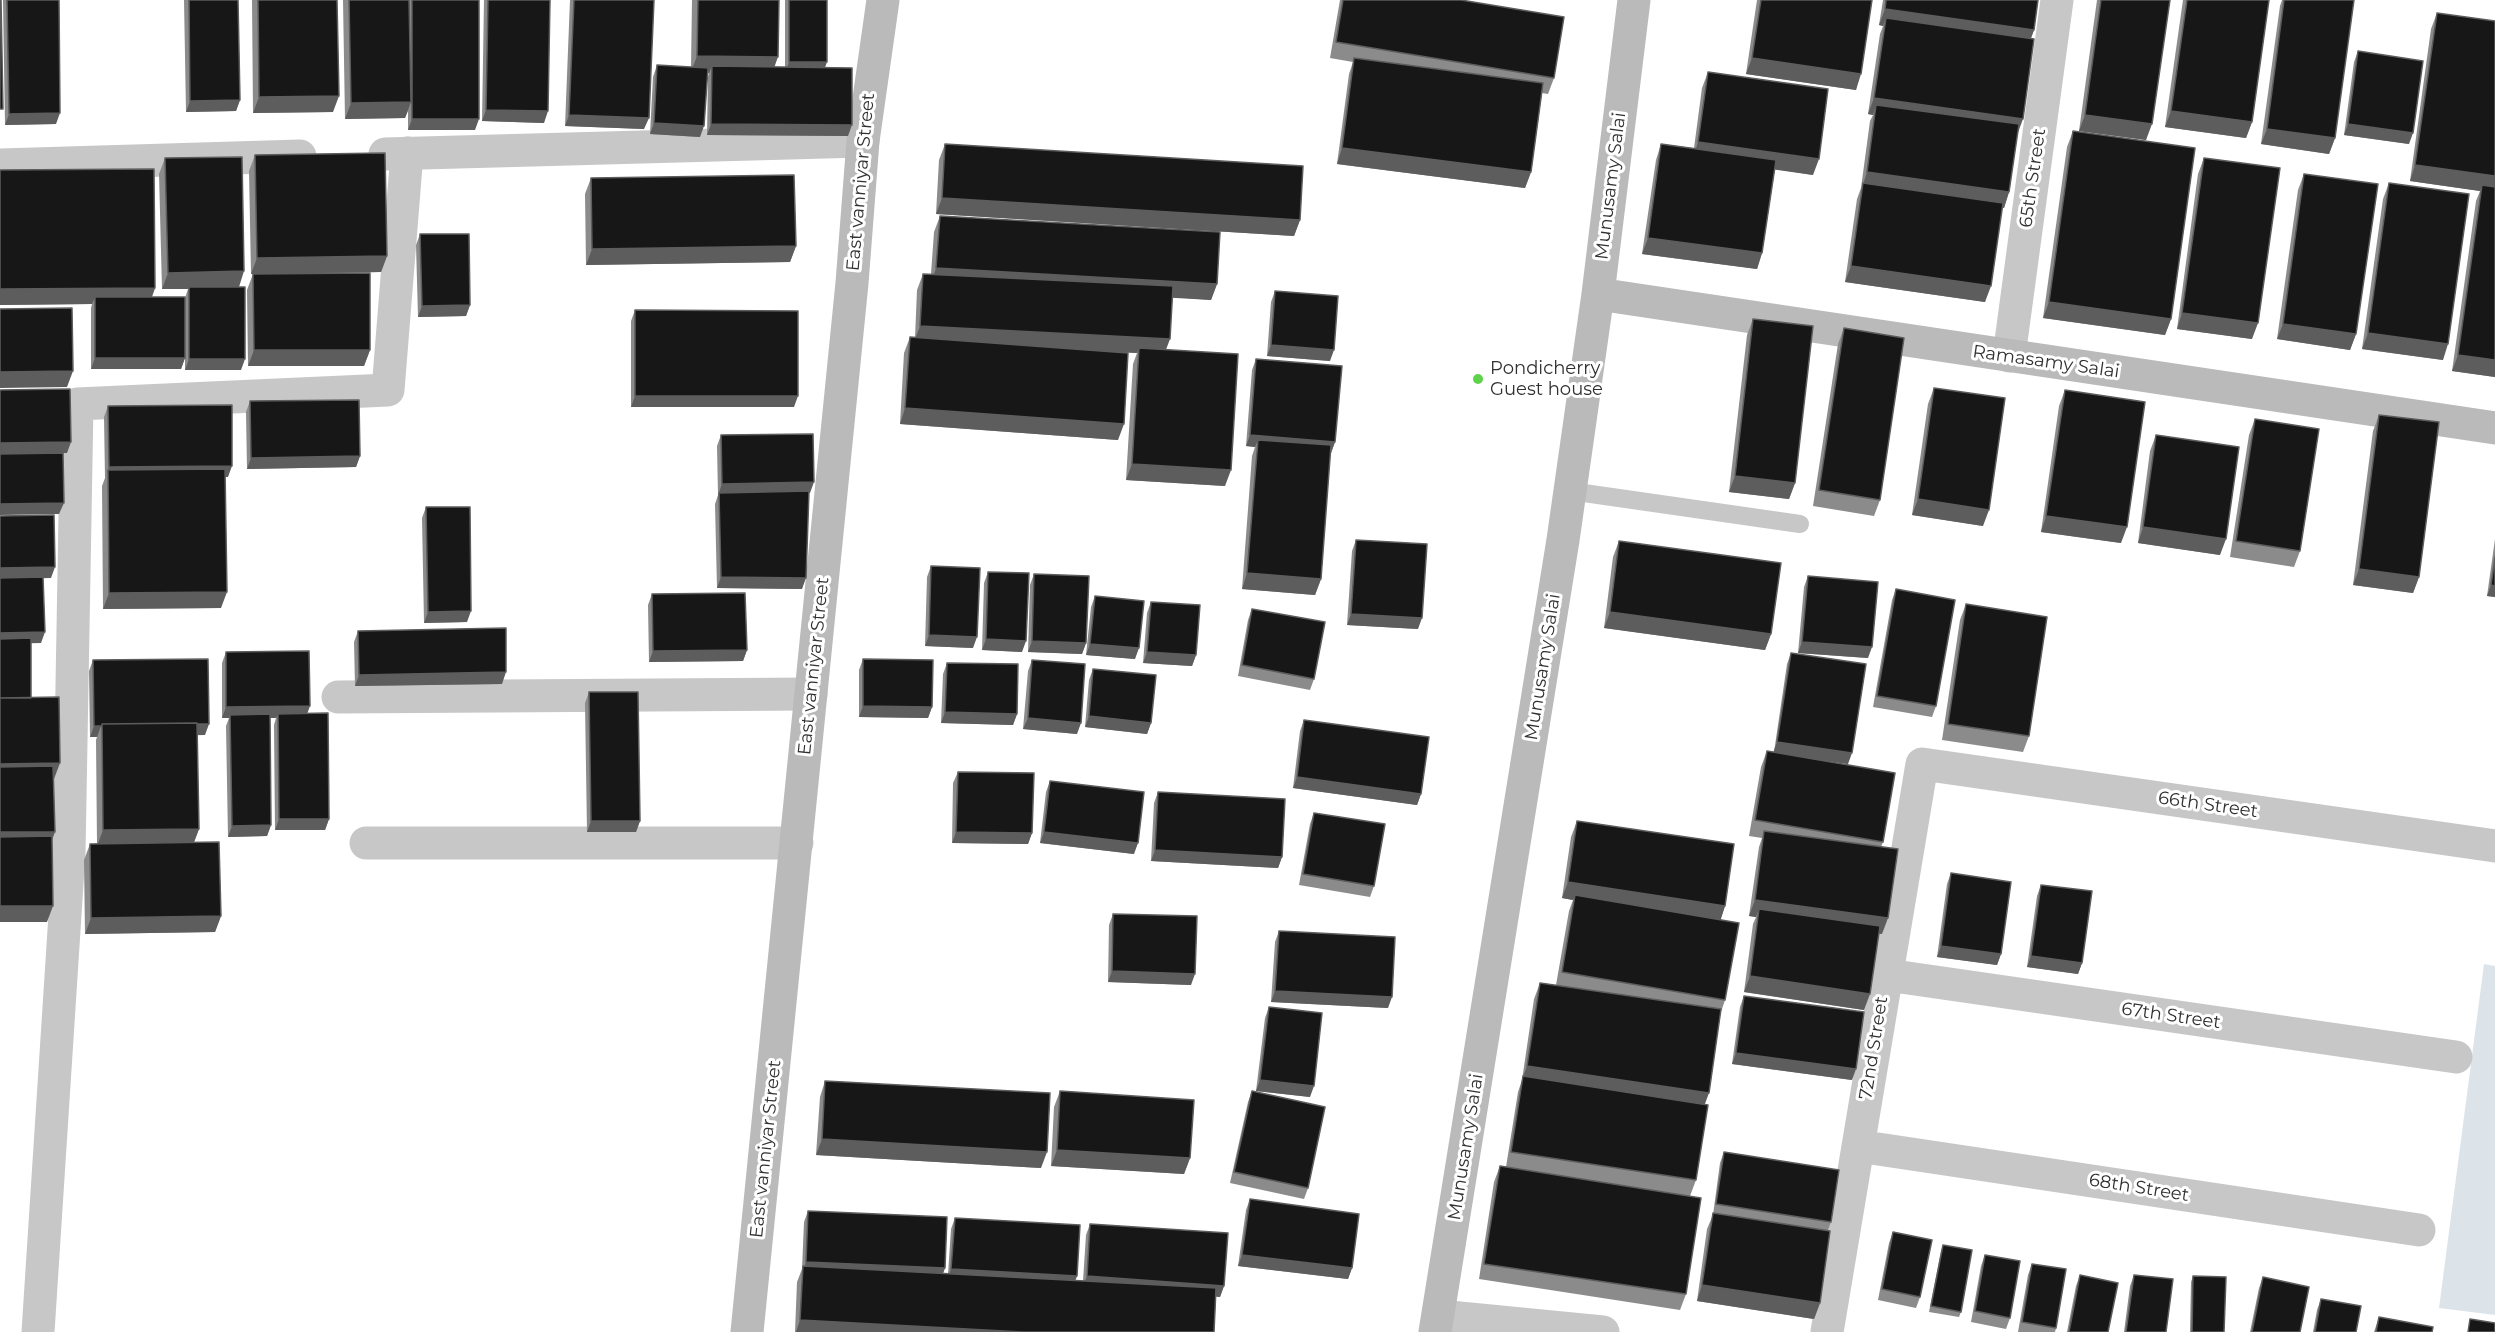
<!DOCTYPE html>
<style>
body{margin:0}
canvas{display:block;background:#fff}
</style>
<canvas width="2495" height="1332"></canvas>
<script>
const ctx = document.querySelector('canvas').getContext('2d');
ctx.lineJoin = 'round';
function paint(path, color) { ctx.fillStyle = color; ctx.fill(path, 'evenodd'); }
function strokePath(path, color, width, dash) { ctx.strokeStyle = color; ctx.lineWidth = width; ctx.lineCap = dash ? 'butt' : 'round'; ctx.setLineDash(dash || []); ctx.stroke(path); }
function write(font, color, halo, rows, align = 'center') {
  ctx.font = font + ' Montserrat,sans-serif'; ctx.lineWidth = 6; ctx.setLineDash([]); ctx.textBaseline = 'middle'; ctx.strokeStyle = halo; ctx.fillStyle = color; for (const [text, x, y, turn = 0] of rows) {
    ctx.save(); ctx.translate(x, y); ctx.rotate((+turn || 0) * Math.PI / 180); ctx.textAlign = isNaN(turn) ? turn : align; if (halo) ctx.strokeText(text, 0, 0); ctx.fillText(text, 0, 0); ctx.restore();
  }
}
const green = new Path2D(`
 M2484,964l11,2v349l-56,-7z`);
const lane = new Path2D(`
 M1570,491l230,33`);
const street = new Path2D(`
 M385,154l478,-13
 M0,165l300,-9
 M2009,356l48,-356
 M338,697l473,-3
 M366,843h431
 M1887,975l569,82
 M1858,1146l561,84
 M1439,1316l164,16
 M38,1332l31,-479 8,-449 311,-14 19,-237
 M1827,1332l95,-568 573,82`);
const secondary = new Path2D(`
 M1598,294l897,134
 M747,1332l105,-1049 11,-142 20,-141
 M1435,1332l128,-792 35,-246 36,-294`);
const wall = new Path2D(`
 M3,0h56l-3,124 -51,1z
 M184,0h54l2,100 -4,11 -50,1z
 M252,0h85l-4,112 -80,1z
 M343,0h136l-4,130h-67v-19l-3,7 -60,1z
 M484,0h66l-6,123 -62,-2z
 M570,0h84l-10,129 -79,-3z
 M692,0h87l-4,67h10v-67h42l-2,67 23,69 -141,-1 1,-58 1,-4h-1l-8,64 -50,-3 3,-57 4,-12 34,2z
 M1340,0h121l93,78 -6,16 -6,-1 -11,79 -6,16 -188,-24 12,-90 4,-12 -23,-4z
 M1757,0h115l-16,90 -110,-16z
 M1883,0h155l-4,30 -3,8 -22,154 -5,16 -2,-1 -17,95 -140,-20 12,-83 4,-11 9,-67 3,-6 -5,-1 12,-80 3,-8 -4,-1z
 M2097,0h73l-24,140 -67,-9z
 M2183,0h86l-17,122 -6,16 -81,-11z
 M2282,0h72l-19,138 -6,16 -68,-10 19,-138z
 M2437,13l58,8v356l-43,-6 24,-170 4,-10 -70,-10 21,-152z
 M2358,51l51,93 -65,-9 10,-73z
 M1708,72l105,103 -38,-6 -13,84 -5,16 -115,-15 14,-94 5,-16 33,4 8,-60z
 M2073,131l98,188 -6,16 -122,-17 24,-171z
 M945,144l355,76 -6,16 -358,-22 3,-54z
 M255,155l132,101 -6,16 -91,2 80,76 -6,16h-116l-1,-76 6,-16h-2l-2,-103z
 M165,158l74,129 2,83h-56v-72l3,-9h-26l-3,-115z
 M2204,158l48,181 -75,-10 21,-155z
 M0,170l155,118 -3,9 33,61 -4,11h-90v-61l1,-4 -92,1z
 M2304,174l52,160 -6,16 -73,-11 21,-149z
 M591,178l205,68 -6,16 -204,3 -1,-71z
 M2389,183l54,177 -81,-11 21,-150z
 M940,216l277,68 -6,16 -39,-3 -6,52 59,137 -99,-6 7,-116 4,-11 -18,-1 -1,88 -218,-16 4,-71 6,-16 5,1 2,-48 6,-16h8l3,-42z
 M420,234l50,71 -4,11 -48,1 -2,-72z
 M1275,291l55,70 -63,-5 4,-54z
 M635,310l159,97h-163v-86z
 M1753,319l42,164 -6,16 -60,-7 18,-157z
 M1844,328l36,172 -6,16 -61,-10 25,-162z
 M1256,359l79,83 -4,11h-1l-9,126 -6,16 -73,-6 10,-133 3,-9 -9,-1 6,-76z
 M1934,388l49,138 -71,-11 16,-111z
 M2065,390l56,153 -80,-11 18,-126z
 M250,401l110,55 -4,11 -109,2 -1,-57z
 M108,406l120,71h-3l-4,131 -118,1 -1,-123 3,-8 -1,-61z
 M2379,415l40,162 -6,16 -60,-8 20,-154z
 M2255,419l45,132 -6,16 -64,-10 19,-122z
 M721,435l89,58h-1l-7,96 -85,-1 -2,-84 3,-9 -1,-49z
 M2156,435l64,120 -82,-12 12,-92z
 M426,507l41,115 -43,1 -2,-105z
 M2495,539v58l-8,-1z
 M1356,540l62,89 -71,-4 5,-74z
 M1619,541l152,93 -6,16 -161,-22 9,-71z
 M931,566l42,82 -48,-2 2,-69z
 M988,572l34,80 -40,-2 2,-67z
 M1034,574l52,69 -4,11 -54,-2 2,-67z
 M1808,576l60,82 -70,-5 6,-66z
 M1896,589l40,117 -4,11 -59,-10 19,-107z
 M652,594l95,56 -4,11 -94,1 -1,-57z
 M1095,596l40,63 -49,-4 5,-48z
 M1151,602l45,53 -4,11 -49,-3 4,-50z
 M1966,604l63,132 -6,16 -81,-12 18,-120z
 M1252,609l62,70 -4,11 -72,-14 10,-56z
 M358,631l144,53 -147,2 -1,-44z
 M226,652l81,61 22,106 -4,11h-50l-1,-105 2,-7h-6l1,107 -4,11 -39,1 -2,-111 3,-8h-7v-55z
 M1791,653l57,111 -55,-8 90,86 -2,5 1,87h-3l-15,76 -120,-18 9,-68 3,-7 -7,-1 10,-69 3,-9 -13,-2 12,-69 6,-16 7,1 13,-88z
 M863,659l69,48 -4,11 -69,-1v-47z
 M93,660l112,75h-8l2,94 -5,13 27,74 -6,16 -130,2 -1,-74 6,-16h7l-1,-104 1,-3h-7l-1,-66z
 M1032,660l45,74 -54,-5 5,-58z
 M947,663l70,51 -4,11 -72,-2 2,-49z
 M1093,669l58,54 -4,11 -62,-7 4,-47z
 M589,692l51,129 -4,11h-49l-2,-129z
 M1304,720l117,74 -4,11 -124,-17 7,-57z
 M958,772l74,61 -4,11 -76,-1 1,-60z
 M1050,781l84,73 -94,-11 6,-51z
 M1158,792l124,65 -4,11 -127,-7 3,-58z
 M1314,813l60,73 -4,11 -71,-12 11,-61z
 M1577,821l148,85 -5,14 5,80 -5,15 -16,89 -8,76 -6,16 -4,98 -6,16 -201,-31 15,-97 6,-16 6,1 12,-75 4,-12 12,-81 6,-16 16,2 13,-74 4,-11 -11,-2 9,-61z
 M1951,873l50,81 -4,11 -60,-8 10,-73z
 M2041,885l41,78 -4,11 -51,-7 10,-71z
 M1113,914l78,71 -83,-3 1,-57z
 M1279,931l109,77 -117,-6 4,-60z
 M1744,996l108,84 -120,-16 8,-57z
 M1269,1007l41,90 -54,-6 9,-73z
 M825,1081l216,87 -225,-13 4,-58z
 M1060,1091l130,67 -6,16 -133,-8 3,-59z
 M1252,1091l56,97 -4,11 -74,-16 18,-81z
 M1724,1152l107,70 -3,8 -8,73 -6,16 -117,-18 10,-72 6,-14 7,-52z
 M1250,1199l102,69 -4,11 -110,-13 8,-56z
 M808,1211l137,57 -2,5 5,1 3,-45 4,-11 122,58 -2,4 8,1 3,-46 4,-11 134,62 -4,11 -4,-1 -2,36h-419l2,-50 5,-13 2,-47z
 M1893,1232l27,65 -4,11 -38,-8 11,-57z
 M1943,1245l18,67 -2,5 -30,-5 12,-61z
 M1985,1255l25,63 -4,11 -35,-7 10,-56z
 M2032,1264l24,64 -1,4h-37l10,-57z
 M2080,1275l28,57h-41l9,-46z
 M2134,1275l32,57h-42l6,-46z
 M2193,1276l31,56h-34l1,-50z
 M2263,1277l37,55h-50l9,-44z
 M2321,1299l35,33h-43l4,-22z
 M2379,1317l53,15h-58z`);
const shadedWall = new Path2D(`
 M1885,9l149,21 -6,16 -142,-28 -3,8 -4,-1z
 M697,56l81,1 -6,16 -60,-7 -3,7 -18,-1z
 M1752,58l109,16 -5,16 -110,-16z
 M789,62h38l-4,11h-38z
 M339,96l-6,16 -80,1 6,-16z
 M1874,98l149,21 -6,16 -141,-30 -3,10 -5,-1z
 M240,100l-4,11 -50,1 4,-11z
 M411,102l-6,16 -60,1 6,-16z
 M486,110l62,1 -4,12 -62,-2z
 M2171,111l81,11 -6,16 -81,-11z
 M60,113l-4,11 -51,1 4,-11z
 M569,115l80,3 -5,11 -79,-3z
 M2085,115l67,9 -6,16 -67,-9z
 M412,119h67l-4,11h-67z
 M654,123l50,3 -4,11 -50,-3z
 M711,124l141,1 -4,11 -141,-1z
 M2348,124l65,9 -4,11 -65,-9z
 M2267,129l68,9 -6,16 -68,-10z
 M1698,142l121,17 -6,16 -120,-17z
 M1342,148l189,24 -6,16 -188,-24z
 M2415,165l80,11v13l-13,-4 -2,6 -70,-10z
 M1867,172l142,20 -5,16 -142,-20z
 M942,198l358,22 -6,16 -358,-22z
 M1648,238l114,15 -5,16 -115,-15z
 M796,246l-6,16 -204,3 6,-16z
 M387,256l-6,16 -130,2 6,-16z
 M1851,266l140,20 -6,16 -140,-20z
 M936,268l281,16 -6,16 -280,-16z
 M244,271l-5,16h-50l-1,2h-26l6,-16z
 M155,288l-6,16 -54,-7 -3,7 -92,1v-16z
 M2049,302l122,17 -6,16 -122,-17z
 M470,305l-4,11 -48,1 4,-11z
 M2182,313l76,10 -6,16 -75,-10z
 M2283,324l73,10 -6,16 -73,-11z
 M920,326l250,13 -6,16 -25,-7 -2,5 -223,-11z
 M2368,333l80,11 -5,16 -81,-11z
 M1271,345l63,5 -4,11 -63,-5z
 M254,350h116l-6,16h-116z
 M2458,355l37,5v17l-43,-6z
 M95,358h90l-4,11h-90z
 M189,359h56l-4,11h-56z
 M73,371l-6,16 -67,1v-16z
 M635,396h163l-4,11h-163z
 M905,408l219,16 -6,16 -218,-16z
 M1250,435l85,7 -4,11 -74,-6 1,-7 -3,7 -9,-1z
 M71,442l-4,11 -67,1v-11z
 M360,456l-4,11 -109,2 4,-11z
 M1132,464l99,6 -6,16 -99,-6z
 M232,466l-4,11 -120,1v-8l-3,8 4,-11z
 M1735,476l60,7 -6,16 -60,-7z
 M814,482l-4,11 -91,2v-2l-1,2 4,-11z
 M1918,499l71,11 -6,16 -71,-11z
 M64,503l-5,11 -59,1v-11z
 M2046,516l81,11 -6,16 -80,-11z
 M2143,527l83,12 -6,16 -82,-12z
 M55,567l-4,11 -51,1v-11z
 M2359,569l60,8 -6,16 -60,-8z
 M1247,573l74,6 -6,16 -73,-6z
 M721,577l85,1 -4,11 -85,-1z
 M2491,585l4,1v11l-8,-1z
 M227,592l-6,16 -118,1 6,-16z
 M471,611l-4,11 -43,1 4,-11z
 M1610,612l161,22 -6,16 -161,-22z
 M1351,614l71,4 -4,11 -71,-4z
 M45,632l-4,11 -41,1v-11z
 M929,635l48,2 -4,11 -48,-2z
 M986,639l40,2 -4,11 -40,-2z
 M1032,641l54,2 -4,11 -54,-2z
 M1802,642l70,5 -4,11 -70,-5z
 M1090,644l49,4 -4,11 -49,-4z
 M747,650l-4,11 -94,1 4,-11z
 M1147,652l49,3 -4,11 -49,-3z
 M506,672l-4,12 -147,2 4,-11z
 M310,706l-4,11 -28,-3 -2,4h-45l-1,-3 -1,3h-7l4,-11z
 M863,706l69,1 -4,11 -69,-1z
 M945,712l72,2 -4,11 -72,-2z
 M1089,716l62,7 -4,11 -62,-7z
 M1028,718l53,5 -4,11 -54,-5z
 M209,724l-4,11 -103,2v-11z
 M94,726h7l-4,11h-7z
 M1777,742l75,11 -4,11 -75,-11z
 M60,763l-6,16 -54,1v-16z
 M1297,777l124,17 -4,11 -124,-17z
 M279,819h50l-4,11h-50z
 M591,821h49l-4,11h-49z
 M271,825l-4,11 -39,1 4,-11z
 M199,829l-6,16 -96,1 6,-16z
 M0,832h55l-6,16h-49z
 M956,832l76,1 -4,11 -76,-1z
 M1044,832l94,11 -4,11 -94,-11z
 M1155,850l127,7 -4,11 -127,-7z
 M1568,882l157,24 -5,16 -145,-27 -2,5 -11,-2z
 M1755,900l133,18 -6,16 -124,-17 1,-8 -3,8 -7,-1z
 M0,906h53l-6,16h-47z
 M221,916l-6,16 -130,2 6,-16z
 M1941,946l60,8 -4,11 -60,-8z
 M2031,956l51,7 -4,11 -51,-7z
 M1112,971l83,3 -4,11 -83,-3z
 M1750,976l120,18 -6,16 -120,-18z
 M1275,991l117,6 -4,11 -117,-6z
 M1736,1053l120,16 -4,11 -120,-16z
 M1527,1066l182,27 -6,16 -180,-32z
 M1260,1080l54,6 -4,11 -54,-6z
 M822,1139l225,13 -6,16 -225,-13z
 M1057,1150l133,8 -6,16 -133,-8z
 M1242,1255l110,13 -4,11 -110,-13z
 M806,1262l139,6 -4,11 -138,-8z
 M951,1269l126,7 -4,11 -126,-7z
 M1087,1276l137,10 -4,11 -137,-10z
 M1702,1285l118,18 -6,16 -117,-18z
 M800,1320l223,12h-227z`);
const building = new Path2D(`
 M0,0h1l2,109h-3z
 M7,0h52l1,113 -51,1z
 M189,0h49l2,100 -50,1z
 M258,0h79l2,96 -80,1z
 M349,0h60l2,102 -60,1z
 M412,0h67v119h-67z
 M488,0h62l-2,111 -62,-1z
 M574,0h80l-5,118 -80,-3z
 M698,0h81l-1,57 -81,-1z
 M789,0h38v62h-38z
 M1343,0h118l103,17 -10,61 -218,-36z
 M1761,0h111l-11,74 -109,-16z
 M1886,0h152l-4,30 -149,-21z
 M2101,0h69l-18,124 -67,-9z
 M2187,0h82l-17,122 -81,-11z
 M2284,0h70l-19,138 -68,-9z
 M2437,13l58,8v155l-80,-11z
 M1886,18l148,21 -11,80 -149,-21z
 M2358,51l65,10 -10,72 -65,-9z
 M1354,58l189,25 -12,89 -189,-24z
 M657,65l51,3 -4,58 -50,-3z
 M712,66l140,2v57l-141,-1z
 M1708,72l120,17 -9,70 -121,-17z
 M1876,105l143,19 -10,68 -142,-20z
 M2073,131l122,17 -24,171 -122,-17z
 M945,144l358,22 -3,54 -358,-22z
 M1661,144l115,16 -14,93 -114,-15z
 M385,153l2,103 -130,2 -2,-103z
 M242,157l2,114 -76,2 -3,-115z
 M2204,158l76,10 -22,155 -76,-10z
 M154,169l1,119 -155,1v-119z
 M2304,174l74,10 -22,150 -73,-10z
 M794,175l2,71 -204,3 -1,-71z
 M1863,183l140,20 -12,83 -140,-20z
 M2389,183l80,11 -21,150 -80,-11z
 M2482,185l13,2v173l-37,-5z
 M940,216l280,16 -3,52 -281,-16z
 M420,234h49l1,71 -48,1z
 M370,273v77h-116l-1,-76z
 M923,274l250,12 -3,53 -250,-13z
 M189,287h56v72h-56z
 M1275,291l63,5 -4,54 -63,-5z
 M95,297h90v61h-90z
 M72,308l1,63 -73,1v-63z
 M635,310l163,1v85h-163z
 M1753,319l60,7 -18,157 -60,-7z
 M1844,328l60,10 -24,162 -61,-10z
 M910,337l218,16 -4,71 -219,-16z
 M1139,348l99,6 -7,116 -99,-6z
 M1256,359l86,7 -7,76 -85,-7z
 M1934,388l71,10 -16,112 -71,-11z
 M70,389l1,53 -71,1v-53z
 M2065,390l80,12 -18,125 -81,-11z
 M359,400l1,56 -109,2 -1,-57z
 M232,405v61l-123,1 -1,-61z
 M2379,415l60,7 -20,155 -60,-8z
 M2255,419l64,10 -19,122 -64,-10z
 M813,434l1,48 -92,2 -1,-49z
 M2156,435l83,12 -13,92 -83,-12z
 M1258,440l73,5 -10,134 -74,-6z
 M63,453l1,50 -64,1v-50z
 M225,469l2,123 -118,1 -1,-123z
 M809,491l-3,87 -85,-1 -2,-84z
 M426,507h44l1,104 -43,1z
 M54,515l1,52 -55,1v-52z
 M1356,540l71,4 -5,74 -71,-4z
 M1619,541l162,22 -10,71 -161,-22z
 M2495,557v29l-4,-1z
 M931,566l49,2 -3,69 -48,-2z
 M988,572l41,1 -3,68 -40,-2z
 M1034,574l55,2 -3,67 -54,-2z
 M1808,576l70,6 -6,65 -70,-5z
 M43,577l2,55 -45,1v-55z
 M1896,589l59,11 -19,106 -59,-10z
 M745,593l2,57 -94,1 -1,-57z
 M1095,596l49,5 -5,47 -49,-4z
 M1151,602l49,3 -4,50 -49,-3z
 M1966,604l81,13 -18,119 -81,-12z
 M1252,609l73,13 -11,57 -72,-14z
 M506,628v44l-147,3 -1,-44z
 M31,638v60h-31v-59z
 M309,651l1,55 -84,1v-55z
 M1791,653l75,11 -14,89 -75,-11z
 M208,659l1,65h-12v-1l-95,1v2h-8l-1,-66z
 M863,659l70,1 -1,47 -69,-1z
 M1032,660l53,4 -4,59 -53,-5z
 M947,663l71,1 -1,50 -72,-2z
 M1093,669l63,6 -5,48 -62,-7z
 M589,692h49l2,129h-49z
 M59,697l1,66 -60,1v-66z
 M328,713l1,106h-50l-1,-105z
 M270,714l1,111 -39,1 -2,-111z
 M1304,720l125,17 -8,57 -124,-17z
 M197,723l2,106 -96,1 -1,-106z
 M1767,751l128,22 -12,69 -128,-22z
 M53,766l2,66h-55v-65z
 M958,772l76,1 -2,60 -76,-1z
 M1050,781l94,11 -6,51 -94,-11z
 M1158,792l127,7 -3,58 -127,-7z
 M1314,813l71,11 -11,62 -71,-12z
 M1577,821l157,23 -9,62 -157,-24z
 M1764,831l134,18 -10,69 -133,-18z
 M52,836l1,70h-53v-69z
 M219,842l2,74 -130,2 -1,-74z
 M1951,873l60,9 -10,72 -60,-8z
 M2041,885l51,6 -10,72 -51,-7z
 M1575,895l164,28 -14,77 -163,-28z
 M1759,909l121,17 -10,68 -120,-18z
 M1113,914l84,2 -2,58 -83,-3z
 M1279,931l116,6 -3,60 -117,-6z
 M1540,983l181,26 -12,84 -182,-27z
 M1744,996l120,16 -8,57 -120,-16z
 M1269,1007l53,6 -8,73 -54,-6z
 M1523,1076l185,29 -12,75 -185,-28z
 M825,1081l225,12 -3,59 -225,-13z
 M1060,1091l134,9 -4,58 -133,-8z
 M1252,1091l73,16 -17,81 -74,-16z
 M1724,1152l115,18 -8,52 -115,-18z
 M1500,1166l201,32 -15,96 -202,-30z
 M1250,1199l109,15 -7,54 -110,-13z
 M808,1211l139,6 -2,51 -139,-6z
 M1713,1213l117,18 -10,72 -118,-18z
 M955,1218l125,7 -3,51 -126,-7z
 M1090,1224l138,9 -4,53 -137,-10z
 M1893,1232l39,8 -12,57 -38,-8z
 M1943,1245l29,5 -11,62 -30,-6z
 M1985,1255l35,6 -10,57 -35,-7z
 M2032,1264l34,5 -10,59 -34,-6z
 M803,1266l413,22 -2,44h-191l-223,-12z
 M2080,1275l38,8 -10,49h-39z
 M2134,1275l39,4 -7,53h-40z
 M2193,1276l33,1 -2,55h-32z
 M2263,1277l46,10 -9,45h-48z
 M2321,1299l40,7 -5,26h-41z
 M2379,1317l54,10 -1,5h-56z
 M2470,1319l25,4v9h-27z`);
const markers = [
 [1478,379,6,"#5ed248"]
];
const streetNames = [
 ["65th Street",2033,178,-82],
 ["East vanniyar Street",861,182,-85],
 ["Munusamy Salai",1611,186,-83],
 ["Ramasamy Salai",2046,362,8],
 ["East vanniyar Street",814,666,-84],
 ["Munusamy Salai",1543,667,-81],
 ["66th Street",2208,805,8],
 ["67th Street",2171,1016,8],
 ["72nd Street",1874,1048,-81],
 ["Munusamy Salai",1466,1147,-81],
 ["East vanniyar Street",766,1149,-84],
 ["68th Street",2139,1188,9]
];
const poiNames = [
 ["Pondicherry",1490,369],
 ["Guest house",1490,390]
];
paint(green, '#dde4e9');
strokePath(lane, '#c7c7c7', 18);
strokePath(street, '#c7c7c7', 33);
strokePath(secondary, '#bababa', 33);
paint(wall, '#8b8b8b');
paint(shadedWall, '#5d5d5d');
paint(building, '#171717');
strokePath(building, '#5d5d5d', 1.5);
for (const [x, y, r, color] of markers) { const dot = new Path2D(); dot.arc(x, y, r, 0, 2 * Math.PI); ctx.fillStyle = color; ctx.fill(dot); strokePath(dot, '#fff', 2); }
write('18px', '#303030', '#fff', streetNames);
write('18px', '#303030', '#fff', poiNames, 'left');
</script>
